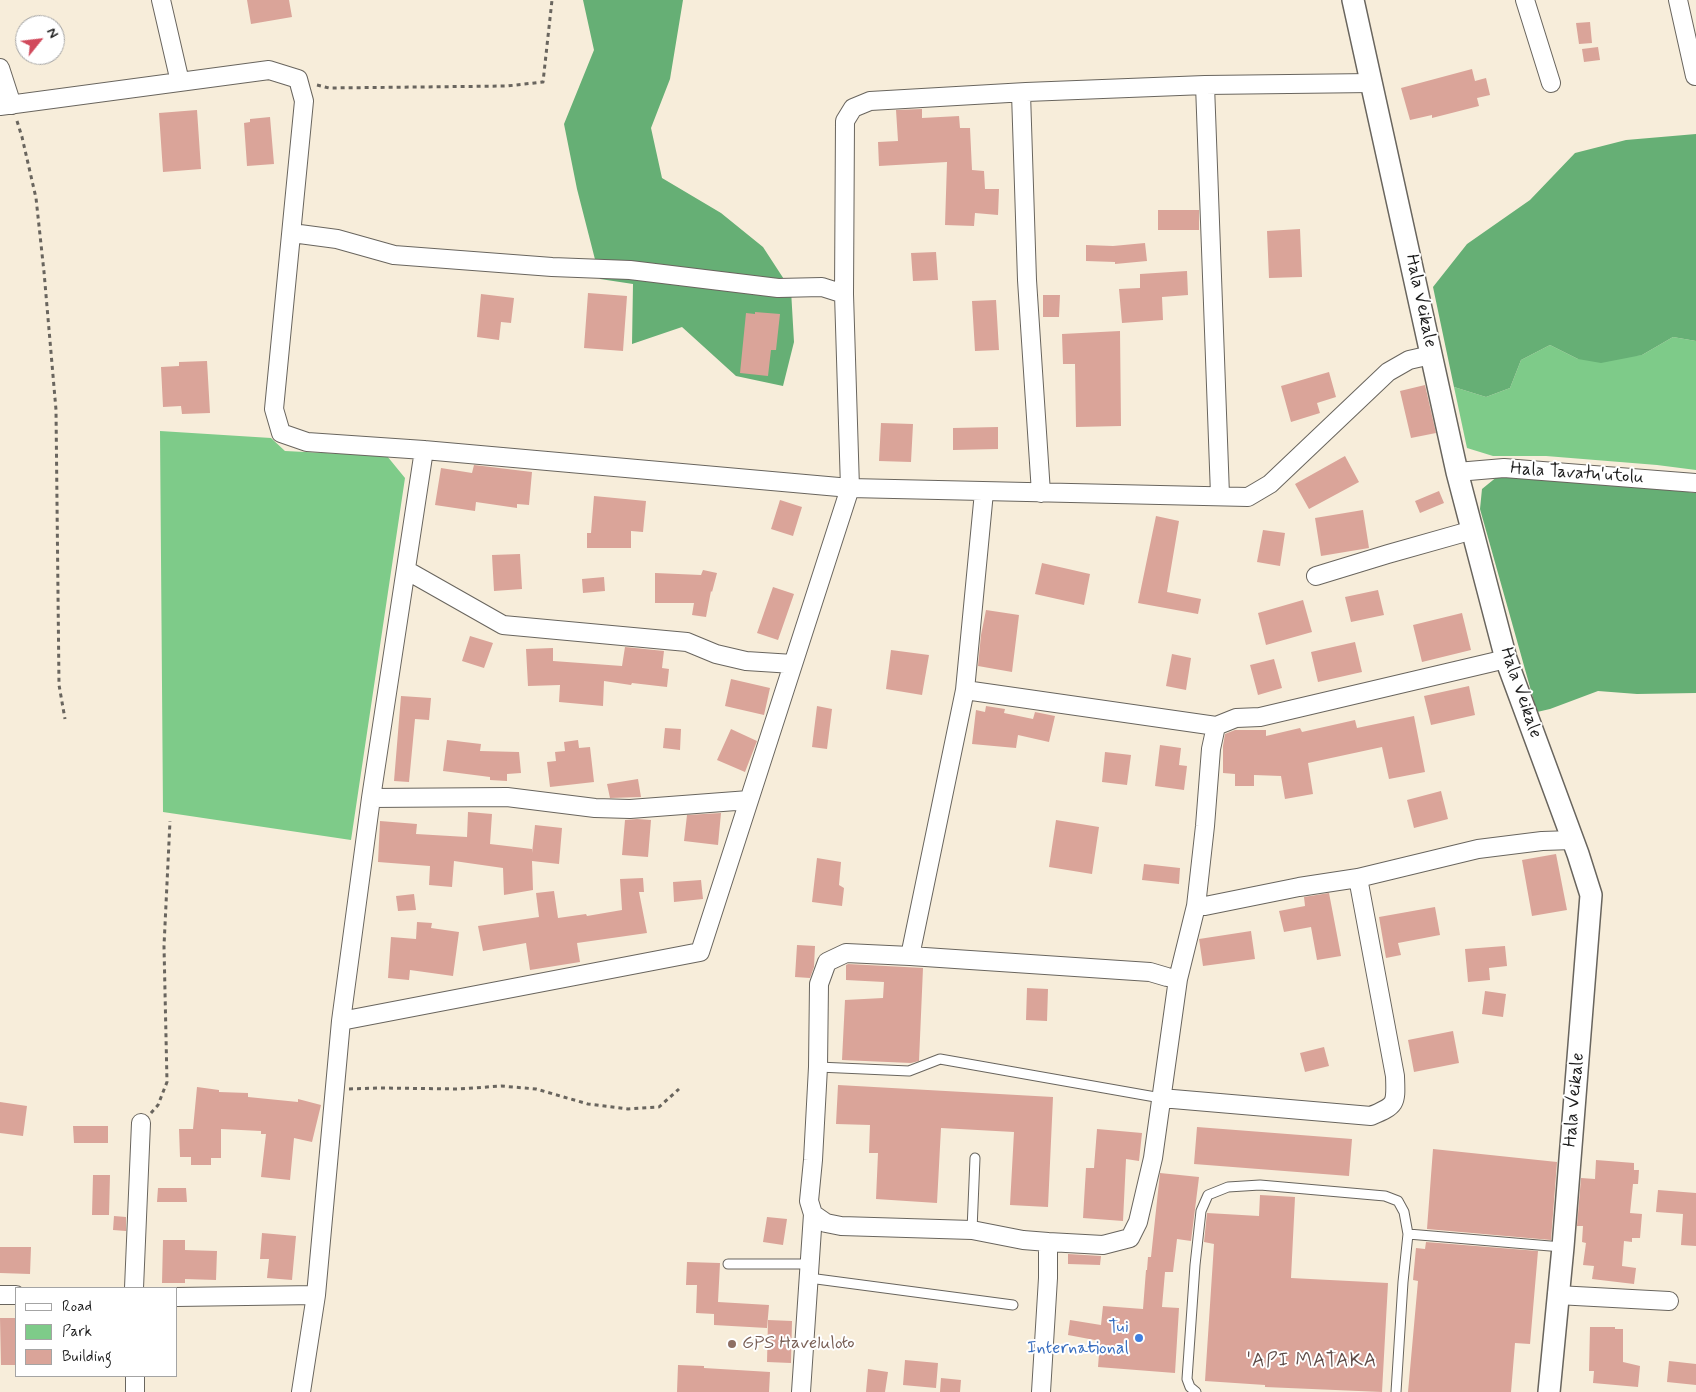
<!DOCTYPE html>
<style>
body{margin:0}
#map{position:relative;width:1696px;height:1392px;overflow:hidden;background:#f7edda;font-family:Mynerve,sans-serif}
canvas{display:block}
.legend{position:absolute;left:15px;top:1287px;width:162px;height:90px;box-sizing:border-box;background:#fff;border:1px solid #a4a4a4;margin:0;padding:6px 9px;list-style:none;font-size:15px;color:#1c1c1c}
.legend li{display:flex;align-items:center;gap:10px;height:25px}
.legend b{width:25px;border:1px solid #a4a4a4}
.north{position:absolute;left:15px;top:15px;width:50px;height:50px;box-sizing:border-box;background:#fff;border:1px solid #a4a4a4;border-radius:50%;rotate:61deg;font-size:14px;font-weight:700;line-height:20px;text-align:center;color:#1c1c1c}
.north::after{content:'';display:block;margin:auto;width:18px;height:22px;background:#d1495b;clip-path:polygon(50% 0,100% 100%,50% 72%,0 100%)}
</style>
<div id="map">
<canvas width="1696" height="1392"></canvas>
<ul class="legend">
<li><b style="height:6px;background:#fff"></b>Road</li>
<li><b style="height:14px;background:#7ecb89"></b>Park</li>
<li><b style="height:14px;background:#daa499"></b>Building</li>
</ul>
<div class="north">N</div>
</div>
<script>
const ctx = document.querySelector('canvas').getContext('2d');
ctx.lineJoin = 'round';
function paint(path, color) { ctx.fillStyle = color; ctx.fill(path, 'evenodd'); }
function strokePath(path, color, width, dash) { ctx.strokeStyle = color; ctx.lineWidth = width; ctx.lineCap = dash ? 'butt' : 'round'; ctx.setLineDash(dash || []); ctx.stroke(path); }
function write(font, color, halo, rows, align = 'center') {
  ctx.font = font + ' Mynerve,sans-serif'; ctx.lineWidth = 4; ctx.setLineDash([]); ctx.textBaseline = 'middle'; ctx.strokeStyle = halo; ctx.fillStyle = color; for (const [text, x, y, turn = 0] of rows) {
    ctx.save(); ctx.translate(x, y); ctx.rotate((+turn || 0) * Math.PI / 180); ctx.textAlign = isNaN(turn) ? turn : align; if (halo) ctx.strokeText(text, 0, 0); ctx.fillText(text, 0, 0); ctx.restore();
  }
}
const green = new Path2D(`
 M1673,337l23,4v129l-39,-5 -111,-9h-53l-26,-8 -13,-61 32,10 24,-9 11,-28 29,-15 28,14 64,-4z
 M160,431l111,7 14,13 102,5 18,22 -54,362 -188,-28z`);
const forest = new Path2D(`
 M583,0h100l-13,79 -19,49 11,50 59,35 42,34 28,43 3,52 -11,44 -47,-10 -54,-49 -50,17 1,-60 -33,-5 -23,-90 -13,-65 30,-74z
 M1696,134v207l-23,-4 -31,18 -41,8 -23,-4 -28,-14 -29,15 -11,28 -24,9 -32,-10 -21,-100 34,-43 63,-44 45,-47 51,-13z
 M1498,476l142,10 56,7v200l-59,1 -39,-3 -48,18 -13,3 -57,-203 2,-20z`);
const building = new Path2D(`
 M247,0h42l3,17 -41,7z
 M1590,22l2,21 -13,1 -3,-21z
 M1598,47l2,13 -16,2 -2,-13z
 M1472,69l3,12 11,-3 4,17 -13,3 2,8 -47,12v-3l-22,5 -9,-32z
 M922,109v9l37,-2 1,12h10l2,42 12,1 1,18h14l-1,26 -23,-2 -1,13 -29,-1 2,-63 -68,4 -1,-24 20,-1 -2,-31z
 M197,110l4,59 -38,3 -4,-59z
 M270,117l4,47 -27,2 -3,-43 6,-1v-3z
 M1158,210h41v20h-41z
 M1300,229l2,48 -33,1 -2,-47z
 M1145,243l2,18 -32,3v-2l-29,-1v-16l27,1z
 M936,252l2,28 -25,1 -2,-28z
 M1187,271l1,24 -26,2 1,23 -41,3 -3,-34 21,-1v-14z
 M588,293l39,3 -4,55 -39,-3z
 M481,294l33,4 -3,25 -10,-1 -2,18 -22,-3z
 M1043,295h17l-1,22h-16z
 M996,300l3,50 -24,1 -3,-50z
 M755,312l25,2 -4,36h-5l-3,26 -28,-3 6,-60 9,1z
 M1120,331l1,95 -45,1 -1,-63h-12l-1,-30z
 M207,361l3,52 -28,1 -1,-8 -18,1 -2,-40 18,-1v-4z
 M1329,372l7,25 -19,6 3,10 -29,9 -10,-36z
 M1425,385l11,48 -25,5 -11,-47z
 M881,423l32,1 -2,38 -32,-1z
 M998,427v22l-45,1v-22z
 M1345,456l14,26 -50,27 -14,-25z
 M474,465l58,7 -3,33 -12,-1v4l-41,-6 -1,9 -40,-6 6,-37 31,5z
 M1439,491l5,12 -24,10 -5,-12z
 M594,496l52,5 -3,31 -12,-1v17h-44v-15h4z
 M780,500l22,7 -9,29 -22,-7z
 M1363,510l6,38 -48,8 -6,-38z
 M1156,516l23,5 -12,71 34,7 -3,15 -60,-11z
 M1263,530l22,3 -5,33 -23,-4z
 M520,554l2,35 -28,2 -2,-36z
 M1042,563l48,11 -6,31 -49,-11z
 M703,570l14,3 -5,19 -1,-1 -5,26 -14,-2 2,-12h-39v-30l46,2z
 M604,577l1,14 -22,2 -1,-14z
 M773,587l21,7 -16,46 -21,-7z
 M1378,590l6,25 -33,7 -6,-25z
 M1303,600l9,32 -46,13 -8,-32z
 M986,610l33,5 -7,57 -34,-6 3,-31z
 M1462,613l9,37 -49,12 -9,-37z
 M470,636l23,7 -9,25 -22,-7z
 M1355,642l7,30 -44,10 -7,-30z
 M625,647l39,4 -2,17 7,1 -2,18 -35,-4 -1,2 -27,-4 -1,25 -44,-4 1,-17 -32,1 -2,-37 27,-1v13l69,5z
 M891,650l38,5 -7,40 -36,-6z
 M1172,654l19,4 -5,32 -20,-4z
 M1274,659l8,29 -24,7 -8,-30z
 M731,679l39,9 -6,27 -39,-9z
 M1469,686l6,29 -44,10 -7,-29z
 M401,696l30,2 -2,22 -14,-1 -6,63 -15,-1z
 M817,706l15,3 -5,40 -15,-2z
 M986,706l19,3 -1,4 29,6 2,-7 20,4 -6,26 -31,-7 -2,13 -44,-4 4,-34 9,2z
 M1414,716l11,56 -36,7 -7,-32 -74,16 5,31 -28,5 -4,-23 -27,-1v11h-19v-12l-12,-1v-27l2,-12 10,-4h31v6l34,-8 2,4 53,-12 2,8z
 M665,728l16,1 -1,21 -17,-2z
 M731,729l26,12 -12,31 -28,-12z
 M447,740l34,4 -1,7 39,1 2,21 -14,1v7l-17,-1v-3l-47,-6z
 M578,740l1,8 11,-1 4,35 -44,5 -3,-25 9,-1 -1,-9 10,-1 -1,-9z
 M1160,745l21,3 -2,17 8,1 -3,24 -29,-4z
 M1105,752l26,3 -4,30 -25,-3z
 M638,779l3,18 -31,1 -3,-14z
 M1441,791l7,28 -34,9 -7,-28z
 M468,812l24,2 -2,30 42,5v4l3,-28 27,3 -3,36 -27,-3 1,29 -29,5 -1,-27 -49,-7 -2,26 -23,-2 1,-19 -52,-4 2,-41 37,3 -1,10 51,3z
 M721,813l-3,32 -34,-4 3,-26z
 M637,819l14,1 -3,37 -26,-2 3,-35z
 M1056,820l43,7 -7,47 -43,-7z
 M1556,854l11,56 -35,6 -10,-56z
 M817,858l24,4 -2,23 5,3 -2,18 -30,-4z
 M1144,864l36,4 -1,16 -37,-4z
 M643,878l1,14h-5l8,41 -70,10 3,19 -50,8 -4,-27 -43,8 -5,-25 61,-9 -3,-24 18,-2 4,27 28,-4 1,2 35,-6 -2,-31z
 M701,880l2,19 -29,3 -1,-20z
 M1329,893l12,63 -24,4 -6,-33 -27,5 -5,-21 26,-5 -1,-9z
 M414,894l2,16 -18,1 -2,-15z
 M1435,907l5,28 -42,8 3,12 -15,3 -7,-41z
 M417,922l15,1 -1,5 28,4 -6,44 -43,-6 -1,10 -21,-2 3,-41 25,2z
 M1251,931l4,28 -52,7 -4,-27z
 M797,945l18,1 -1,21 -4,11 -15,-1z
 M1505,946l2,20 -18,2 1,12 -22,2 -3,-33z
 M848,964l75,4 -4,93 -8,2 -69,-3 3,-60 38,-2 1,-16 -38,-2v-15z
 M1027,988l21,1 -1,32 -21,-1z
 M1485,991l21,3 -3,23 -21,-3z
 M1453,1031l6,32 -45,9 -6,-32z
 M1324,1047l5,19 -24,6 -5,-19z
 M838,1085l215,12 -5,110 -38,-2 4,-73 -73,-4 -4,75 -61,-4 2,-46h-9l1,-28 -34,-1z
 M197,1087l22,3v2l29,1v4l50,5v-3l23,6 -9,37 -18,-4 -4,42 -29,-3 5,-43h-5v-3l-40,-2v29h-10v7h-20v-8h-11l-1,-28h14z
 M0,1102l27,4 -4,30 -23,-3z
 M73,1126h35v17h-34z
 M1197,1127l155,12 -3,37 -155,-12z
 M1097,1129l45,4 -3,28 -13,-2 -3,62 -40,-3 3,-50h8z
 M1433,1149l124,13 -6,78 -124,-11z
 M1596,1160l38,3v7h5l-1,14h-5l-3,29 12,1 -2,24h-8v4l-8,-1 -2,25 14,2 -2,16 -42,-5 2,-13 -11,-1 3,-22 -4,-1 1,-16h-6l4,-48 14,1z
 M1160,1173l39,4 -8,64 -14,-2 -4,33h-8l-3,35 17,1 -4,65 -77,-6 2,-26 -32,-6 2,-15 31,5 2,-19 40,3 3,-39h1l1,-13h3z
 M93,1175h17l-1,40h-17z
 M158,1188h28l1,14h-30z
 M1658,1190l38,3v53l-15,-1 2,-31 -27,-2z
 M1260,1195l35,2 -4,81 97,5 -6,109 -117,-5v-2l-60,-4 9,-137 -10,-2 3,-29 52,3z
 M114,1216l12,1v14l-13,-1z
 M767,1217l20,2 -4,26 -20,-3z
 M262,1233l34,3 -4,44 -25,-2 2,-19h-9z
 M163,1240h22v10l32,1 -1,29 -31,-1v4h-23z
 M1426,1242l112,9 -8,93 -15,-1 -4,49h-103l10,-111 -5,-1 3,-32 9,1z
 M0,1247h31l-1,27 -30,-1z
 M1068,1254l33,2 -1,9 -32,-1z
 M687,1262l33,1 -2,39 51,3 -2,23 -53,-3v-11l-18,-1 1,-28h-11z
 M0,1318h16v47h-15z
 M768,1320l24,1 -1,42 -24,-1z
 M1590,1327h25v2h8v33l17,4 -2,21 -45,-4 1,-12h-5z
 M905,1360l33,3 -2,25 -33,-3z
 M1669,1361l27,3v21l-29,-3z
 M678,1365l26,1v2l66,4 -1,20h-92z
 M868,1369l20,3 -3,20h-19z
 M941,1378l20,2 -1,12h-20z`);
const path = new Path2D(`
 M317,85l12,3 178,-2 36,-4 9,-82
 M17,121l5,16 14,61 8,74 12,138 3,275 6,34
 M349,1089l30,-1 80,1 42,-3 35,3 52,15 40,5 31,-2 20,-18
 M151,1113l7,-8 9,-23 -3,-136 6,-125`);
const service = new Path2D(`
 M818,1067l91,4 31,-12 221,39
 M972,1230l3,-72
 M1408,1234l154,13
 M728,1264h82
 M809,1278l204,27
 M1196,1392l-6,-5 -3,-8 8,-114 6,-54 7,-16 20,-8 32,-2 125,11 13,5 6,11 4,22 -5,48 -7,110`);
const minor = new Path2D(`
 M161,0l19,82
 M1525,0l26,83
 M1678,0l17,76
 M0,68l12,37
 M1205,85l15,410
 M1021,93l6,187 14,213
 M0,106l269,-36 29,9 6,22 -30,308 7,24 26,9 117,8 426,38 398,9 22,-13 118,-112 21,-12 22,-5
 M292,233l45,6 57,16 158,12 78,3 148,18 44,-1 22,7
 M1457,472l47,-4 192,15
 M406,570l97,55 184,17 29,12 30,7 47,3
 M1316,576l72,-22 85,-24
 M1506,659l-246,58 -24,1 -20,8 -5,23 -6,77 -9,80h9l94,-19 59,-9 120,-29 64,-8 31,-1
 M965,690l251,36
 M371,798l136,-1 88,11 35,1 119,-9
 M910,956l55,-266 19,-198
 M1178,979l18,-73
 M341,1021l359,-69 150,-464 -6,-194 1,-173 8,-13 17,-7 156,-9 179,-7 167,-2
 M1161,1098l210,18c26,-11 25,-12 24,-40l-37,-198
 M134,1288l7,-165
 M0,1295h16
 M1557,1295l112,6
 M176,1297l140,-2
 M135,1376v16
 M301,1392l15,-97 25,-274 30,-223 53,-348
 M801,1392l12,-178
 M1041,1392l7,-114v-36l-25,-2 -51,-10 -131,-4 -15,-3 -13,-9 -4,-13 4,-41 5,-93 1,-83 8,-22 19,-9 64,3 240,16 17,5 11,2 -25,179 -15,64 -8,16 -27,7 -55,-3`);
const tertiary = new Path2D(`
 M1353,0l104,472 49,187 72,195 13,41 -28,352 -14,145`);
const markers = [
 [1139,1338,5,"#3f7fe0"],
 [732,1344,5,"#8d6e63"]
];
const streetNames = [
 ["Hala Veikale",1420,301,78],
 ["Hala Tavatu'utolu",1577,474,4],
 ["Hala Veikale",1520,693,71],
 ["Hala Veikale",1575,1100,-85]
];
const shopNames = [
 ["Tui",1129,1328],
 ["International",1129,1349]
];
const educationNames = [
 ["GPS Haveluloto",742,1344]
];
const neighbourhoodNames = [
 ["'API MATAKA",1312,1362]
];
paint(green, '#7ecb89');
paint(forest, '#66af75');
paint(building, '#daa499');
strokePath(service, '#69655e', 11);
strokePath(minor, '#69655e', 20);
strokePath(tertiary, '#69655e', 24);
strokePath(path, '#69655e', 3, [4, 4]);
strokePath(service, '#fff', 9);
strokePath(minor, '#fff', 18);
strokePath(tertiary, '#fff', 21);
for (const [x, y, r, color] of markers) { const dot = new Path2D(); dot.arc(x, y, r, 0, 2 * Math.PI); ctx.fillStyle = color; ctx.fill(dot); strokePath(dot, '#fff', 2); }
write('18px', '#1c1c1c', '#fff', streetNames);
write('18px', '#366cbe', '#fff', shopNames, 'right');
write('18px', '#785e54', '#fff', educationNames, 'left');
ctx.letterSpacing = '1px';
write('19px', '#5e4c48', '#fff', neighbourhoodNames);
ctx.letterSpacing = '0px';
</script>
